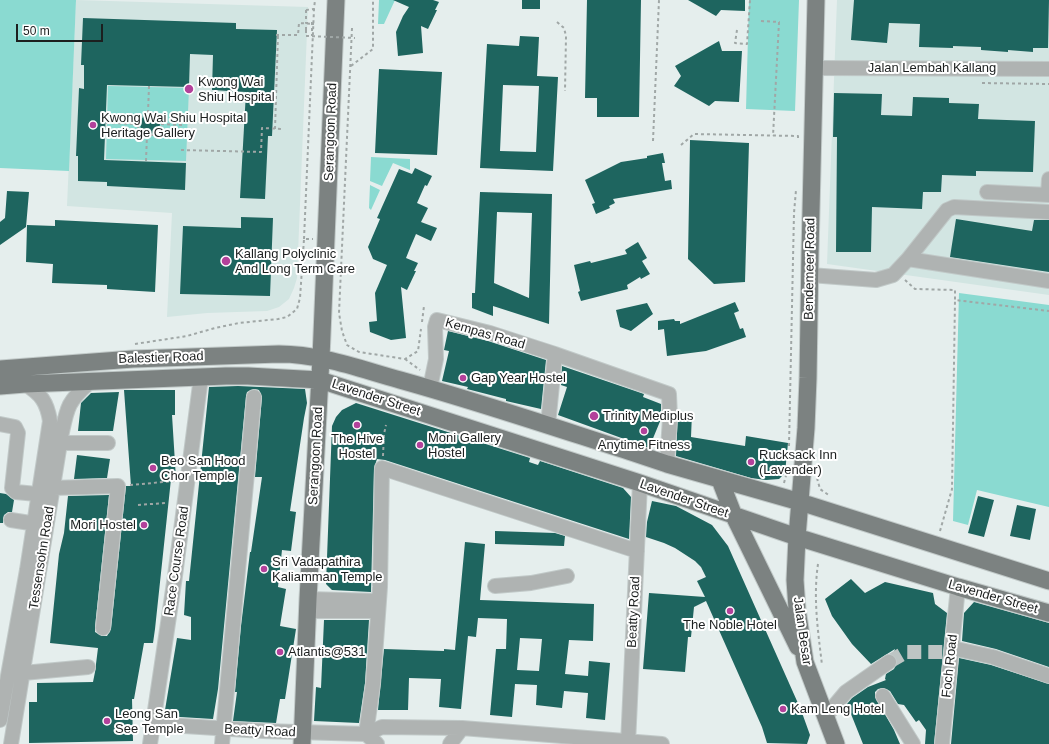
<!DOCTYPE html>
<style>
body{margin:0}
#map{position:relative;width:1049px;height:744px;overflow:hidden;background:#e5eeed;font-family:Helvetica,sans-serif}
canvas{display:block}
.scale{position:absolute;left:16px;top:24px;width:87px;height:18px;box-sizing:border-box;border:2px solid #1c1f1f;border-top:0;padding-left:5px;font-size:12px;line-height:14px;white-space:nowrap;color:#1c1f1f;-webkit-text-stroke:3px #fff;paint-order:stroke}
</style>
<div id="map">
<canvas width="1049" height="744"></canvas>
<div class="scale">50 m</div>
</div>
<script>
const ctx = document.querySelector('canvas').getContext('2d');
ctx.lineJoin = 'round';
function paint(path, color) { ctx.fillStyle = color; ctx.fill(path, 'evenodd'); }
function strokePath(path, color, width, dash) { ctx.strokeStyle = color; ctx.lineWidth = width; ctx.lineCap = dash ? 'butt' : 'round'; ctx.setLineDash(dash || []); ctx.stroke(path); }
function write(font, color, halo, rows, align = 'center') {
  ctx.font = font + ' Helvetica,sans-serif'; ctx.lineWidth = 4; ctx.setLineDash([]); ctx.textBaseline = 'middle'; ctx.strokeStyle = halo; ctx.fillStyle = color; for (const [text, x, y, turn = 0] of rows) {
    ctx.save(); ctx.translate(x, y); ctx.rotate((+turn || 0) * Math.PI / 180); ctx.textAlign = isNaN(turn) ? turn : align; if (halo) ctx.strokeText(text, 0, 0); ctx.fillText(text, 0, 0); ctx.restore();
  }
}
const built = new Path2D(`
 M76,0l232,7 -11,271 -3,10 -5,11 -10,8 -12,4 -60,2 -40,4 5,-104 -105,-7z
 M837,0h212v295l-222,-31z`);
const green = new Path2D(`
 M0,0h76l-7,171 -69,-3z
 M379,0h16l-11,24h-6z
 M749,0h50l-4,111 -49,-2z
 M108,86l81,2 -3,73 -80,-2z
 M371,157l39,2v11l-17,-7 -11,23 -12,-5z
 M370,185l10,5 -9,20 -2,-2z
 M959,293l90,12v202l-72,-17 -9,35 -15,-4z`);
const building = new Path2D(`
 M393,0h40l6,2 -4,8h2l-9,19 -7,-3 2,27 -25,3 -2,-24 7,-16 6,-9z
 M522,0h18v9h-18z
 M587,0h54l-2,117h-42v-19h-12z
 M688,0h57v11l-24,-1 -5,6z
 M854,0h195l-1,48h-15v4l-25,-2v2l-27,-2v-3l-28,-1v2l-34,-1 1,-23 -31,-1 -2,20 -36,-3z
 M83,18l153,5v6l41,1 -5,106h-4l-3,63 -25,-1 6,-106 -34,-2 1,-35 -23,-1 -1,33 -82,-2 -3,75 82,3 -1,27 -78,-4v-4l-29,-1v-25h-2l3,-68 5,1v-24h-3z
 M520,36l19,1 -2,39 21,1 -5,94 -73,-3 7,-124 32,2zM503,85l36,1 -3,66 -36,-1z
 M719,41l3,10h20l-3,51 -24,-1 -6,5 -35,-20 7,-10 -6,-10z
 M379,69l63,3 -5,83 -62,-2z
 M834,93l48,1 -1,21 31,1 1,-19 36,1v5l30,1 -1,15 57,2 -2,51 -57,-1v5l-34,-1 -1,17h-18l-1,17 -50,-2 -1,45h-35l1,-115h-4z
 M140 124a10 10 0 1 1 20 0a10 10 0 1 1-20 0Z
 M690,140l59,3 -4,139 -31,2 -26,-25z
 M663,153l2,10h-3l3,18 6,-1 1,9 -59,10 2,4 -6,3 1,2 -14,6 -4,-10 3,-1 -10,-23 36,-18 26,-4v-2z
 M415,168l17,8 -5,10 -2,-1 -8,18 11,5 -7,14 16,6 -6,13 -15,-7 -6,14 -4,10 12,5 -4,8h2l-9,19 -6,-3 5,51 -15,2 -21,-8 -1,-10 8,-1 -2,-28 12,-28 -14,-6 -5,-12 12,-28 -3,-1 22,-49 13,5z
 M7,191l22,1 -3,35 -26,18v-23l5,-4z
 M480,192l72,2 -3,130 -56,-18v10l-21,-8v-15h3zM497,212l35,1 -3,85 -35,-15z
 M241,217l32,1 -3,78 -90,-2 3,-68 58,2z
 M956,219l76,12 2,-11h15v52l-99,-15z
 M55,220l103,5 -3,67 -48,-3v-4l-55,-2 1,-19 -27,-2 1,-37 28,1z
 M638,242l9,16 -5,3 8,13 -9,5 -1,-2 -13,8 1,4 -47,12 -3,-9 2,-1 -6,-26 16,-4 1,2 36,-9 -2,-4z
 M735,302l4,9 -5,2 6,16 3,-1 3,9 -40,14 -39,5 -3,-27 -6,1v-9l16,-2 1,2h5v3z
 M647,303l6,11 -22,17 -11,-4 -4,-17z
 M448,331l40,10 58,19 -5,49 -35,-8v-2l-39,-10 1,-2 -26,-6 7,-30 -5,-1z
 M562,366l82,28 -1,3 18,7v15l-12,29 -91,-33 9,-28 -6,-2z
 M238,386l67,3 2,14 -3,15 -14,93 6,1 -5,39 -9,-1 -4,37 8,2 -6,37 16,3 -11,70h-5l-4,24 -43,-2 4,-29h-2l6,-66 9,-74h1l11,-75h-7l7,-80 -3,-7 -5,-1 -7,3 -1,4 -28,293 -5,30 -49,-3 13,-78 14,2v-23l-7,-2 2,-34h3l20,-194z
 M124,390h51v25h-3l4,64h-5l-16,150 -2,14h-9l-10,56h-2l1,42 -104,2v-41h8v-19l56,-1 3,-15v-3l2,-16 -48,-5 9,-89 5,-21 4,-37 41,-1 -14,132v5l7,4h5l4,-7 15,-143h5z
 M119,392l-6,39h-35l3,-28 10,-10z
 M356,403l174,55 -1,4 9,3 2,-4 83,27 8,9 -2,42 -244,-79 -8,-1 -3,9 -3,124 -39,-2 -6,-6 6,-158 4,-9 6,-7z
 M678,411l14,2 -1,24 54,9 1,-10 42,7 -3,30 -6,6 -13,1 -15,-2 -75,-22z
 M77,455l33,4 -3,19 -33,1z
 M0,493l6,1 8,6 -2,12h-4l-4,3 -1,4v4h-3z
 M978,496l16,4 -10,37 -16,-4z
 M652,501l24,5 36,19 16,21 73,164 9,25 -3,9 -40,-1 -5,-16 -56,-126 -12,6 -3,30h-3l-3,35 -42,-3 6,-76 56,4 -8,-16 9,-4 -5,-10 -6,-6 -20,-13 -11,-5 -18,-6 1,-15z
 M1017,505l19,4 -6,31 -20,-4z
 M495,531l60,2 10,3 -1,10 -69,-2z
 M465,542l20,2 -5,56 114,4 -1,37 -24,-1 -4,34 23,2 1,-15 21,2 -5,57 -19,-2 2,-25 -24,-2 -2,17 -26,-3 1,-20 -22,-1 -3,33 -22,-2 6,-66h10l1,-30 -29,-1 -2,19 -8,-1 -7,73 -22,-2 2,-28 -32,-1 -1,32h-30l6,-61 60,2v-2l11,1zM520,638l22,1 -3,32 -22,-1z
 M851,579l14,14 20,-11 48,11 2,11 12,9 -13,131h-9l1,-14 -7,-10 -3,2 -12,-17 -6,-1 -8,-13 -7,-3 -5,1 -3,3v5l19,33 6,14h-37l-16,-40 5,-6 16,-11 18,-7 -1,-1 1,-5 8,-5 3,-7 -1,-5 -3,-2 2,-6 -24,15 -19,-20 -20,-28 -7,-17z
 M974,602l75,21v44l-53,-18 -34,-8 2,-28z
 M324,620h45l-4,63 -6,40 -45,-2 2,-34 5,1z
 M959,658l32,7 58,19v60h-98z`);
const minorTunnel = new Path2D(`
 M889,662l17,-10h40`);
const path = new Path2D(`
 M306,10l8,-1 1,-9
 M761,21l18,1 -6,114
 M557,22l7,6 2,8 -1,55
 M352,28l-13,285 3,18 5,14 12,7 46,7 13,-8 3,-22
 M306,30v-6
 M737,30l-2,13 12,1 3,-44
 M276,35h22l1,-12 15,1
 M351,66l22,-17v-49
 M982,83l67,1
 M146,113h8l7,7v8l-8,7h-8l-7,-8 -1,-7z
 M148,113l1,-27
 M106,123l32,1
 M161,124l21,1
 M275,129l3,-94
 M653,141l6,-141
 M681,145l13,-11 104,2v2
 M181,150l80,2 1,-24 21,1
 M146,161l1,-26
 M304,239l10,-230
 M905,280l10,9 40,1v10l94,11
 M422,322l2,-16
 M135,344l52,-8 28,-8 24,-5 39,-4 9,-2 10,-8 3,-11 4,-59h9
 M405,359l15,11
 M789,446l5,-233 2,-23
 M383,456l1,-22 2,-9
 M817,478l3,11 10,7
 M784,483l3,-11
 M130,485l45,-4
 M138,505l27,-2
 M940,531l12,-42 3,-189
 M818,564c-5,34 0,67 4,101`);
const minor = new Path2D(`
 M815,68l234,1
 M987,192l62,3
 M1048,195l1,-16
 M908,259l141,22
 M810,275l66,5 17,-5 15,-16 39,-49 7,-3 95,5
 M430,388l6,-29 -1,-32 2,-7 53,13 65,21 114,40 1,24 -3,46
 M0,424l15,3 3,6 -6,55 4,4 31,3
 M548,425l7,-71
 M60,443h48
 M53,488l65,-2 -15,142
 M11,520l32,5
 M495,586l36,-3 36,-7
 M308,599l70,2
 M307,611h70
 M952,648l41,9 56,19
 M23,673l65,-6
 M883,696l30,48
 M825,717l21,-25 43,-30
 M0,720l27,-150 23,-149c-3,-19 -9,-27 -25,-37
 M153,724l110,7 103,3 16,-7 80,1 200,16
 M366,734l7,-50 7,-97 2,-119 255,83
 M366,734l11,10
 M11,744l50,-307c6,-29 6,-35 29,-55
 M150,744l25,-168 26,-199
 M222,744l32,-347
 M450,744l12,-16
 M628,744l12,-261
 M942,744l16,-157`);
const major = new Path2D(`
 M816,0l-6,253 -2,125 -2,50 -9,109 -2,43 2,29 8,53 31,82
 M0,369l133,-10 146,-5c42,0 81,15 121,26 79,22 156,48 234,73l33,11 133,38 249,79
 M0,386l25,-2 201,-8h22l72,4 320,103 157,54 161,50 91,26
 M720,480l14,36 64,131
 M302,744l6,-145 13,-241 15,-358`);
const pathBridge = new Path2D(`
 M306,10v13h6v13
 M306,30v6l49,2`);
const markers = [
 [189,89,5,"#b3419b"],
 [93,125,4,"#b3419b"],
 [226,261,5,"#b3419b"],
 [463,378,4,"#b3419b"],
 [594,416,5,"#b3419b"],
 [357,425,4,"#b3419b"],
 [644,431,4,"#b3419b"],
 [420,445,4,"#b3419b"],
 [751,462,4,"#b3419b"],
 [153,468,4,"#b3419b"],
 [144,525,4,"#b3419b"],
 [264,569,4,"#b3419b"],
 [730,611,4,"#b3419b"],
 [280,652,4,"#b3419b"],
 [783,709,4,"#b3419b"],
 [107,721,4,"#b3419b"]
];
const streetNames = [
 ["Jalan Lembah Kallang",932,68],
 ["Serangoon Road",331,132,-88],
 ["Bendemeer Road",810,269,-89],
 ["Kempas Road",485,334,16],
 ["Balestier Road",161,358,-2],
 ["Lavender Street",376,398,18],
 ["Serangoon Road",316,456,-87],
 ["Lavender Street",684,499,19],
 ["Tessensohn Road",42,558,-81],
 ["Race Course Road",177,561,-82],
 ["Lavender Street",993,597,16],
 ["Beatty Road",634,612,-87],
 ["Jalan Besar",802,631,82],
 ["Foch Road",950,666,-84],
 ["Beatty Road",260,731,3]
];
const poiNames = [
 ["Kwong Wai",198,82],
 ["Shiu Hospital",198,97],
 ["Kwong Wai Shiu Hospital",101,118],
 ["Heritage Gallery",101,133],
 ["Kallang Polyclinic",235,254],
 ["And Long Term Care",235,269],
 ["Gap Year Hostel",471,378],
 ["Trinity Mediplus",603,416],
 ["Moni Gallery",428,438],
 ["Hostel",428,453],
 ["The Hive",357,439,"center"],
 ["Hostel",357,454,"center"],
 ["Anytime Fitness",644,445,"center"],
 ["Rucksack Inn",759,455],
 ["(Lavender)",759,470],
 ["Beo San Hood",161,461],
 ["Chor Temple",161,476],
 ["Mori Hostel",136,525,"right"],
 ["Sri Vadapathira",272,562],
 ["Kaliamman Temple",272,577],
 ["The Noble Hotel",730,625,"center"],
 ["Atlantis@531",288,652],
 ["Kam Leng Hotel",791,709],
 ["Leong San",115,714],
 ["See Temple",115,729]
];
paint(built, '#d2e5e2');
paint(green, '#8adad1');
paint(building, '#1e655f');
strokePath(minorTunnel, '#bdc5c4', 14, [14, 7]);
strokePath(minor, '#c1c9c8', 16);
strokePath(major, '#c1c9c8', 19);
strokePath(path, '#a0a7a6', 2, [3, 3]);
strokePath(minor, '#afb3b2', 14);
strokePath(major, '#7c8281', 17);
strokePath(pathBridge, '#a0a7a6', 2, [3, 3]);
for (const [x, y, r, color] of markers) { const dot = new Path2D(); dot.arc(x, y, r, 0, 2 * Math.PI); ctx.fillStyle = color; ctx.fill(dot); strokePath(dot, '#fff', 1.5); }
write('13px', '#1c1f1f', '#fff', streetNames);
write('13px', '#1c1f1f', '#fff', poiNames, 'left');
</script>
